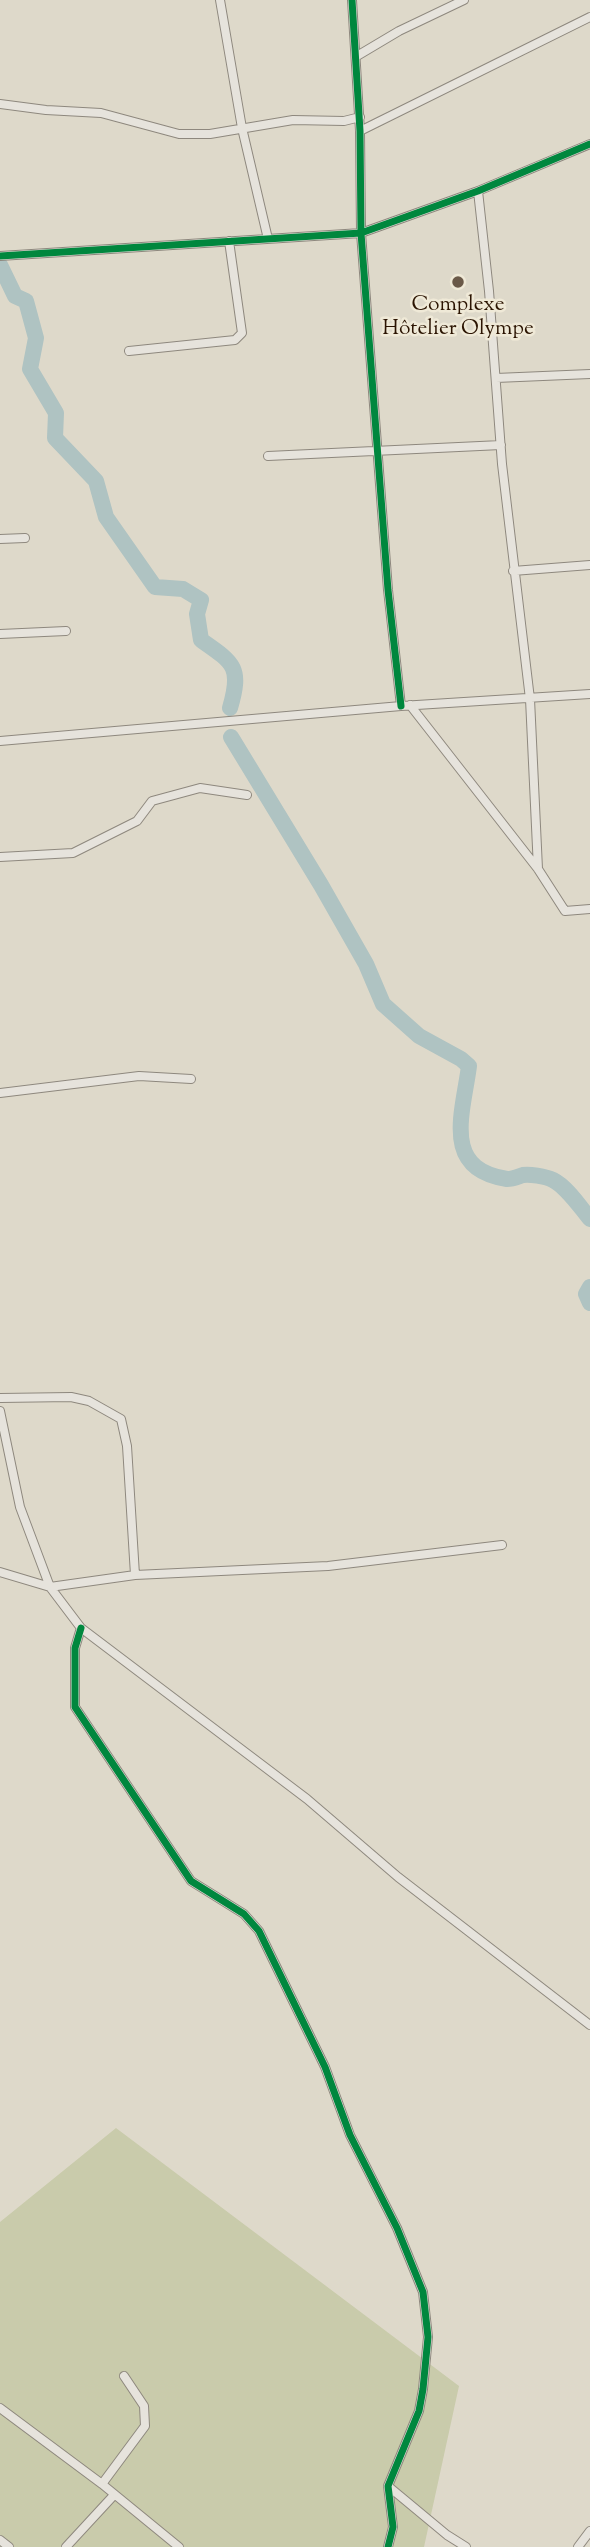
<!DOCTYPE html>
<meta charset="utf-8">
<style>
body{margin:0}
canvas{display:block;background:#ded9ca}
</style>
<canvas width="590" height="2547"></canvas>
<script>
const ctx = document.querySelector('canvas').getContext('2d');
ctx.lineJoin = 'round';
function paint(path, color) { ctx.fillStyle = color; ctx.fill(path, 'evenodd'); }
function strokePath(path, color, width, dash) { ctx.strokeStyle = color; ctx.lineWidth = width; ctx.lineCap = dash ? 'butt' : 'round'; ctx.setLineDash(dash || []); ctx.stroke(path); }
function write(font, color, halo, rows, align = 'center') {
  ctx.font = font + ' "Sorts Mill Goudy",serif'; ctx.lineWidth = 5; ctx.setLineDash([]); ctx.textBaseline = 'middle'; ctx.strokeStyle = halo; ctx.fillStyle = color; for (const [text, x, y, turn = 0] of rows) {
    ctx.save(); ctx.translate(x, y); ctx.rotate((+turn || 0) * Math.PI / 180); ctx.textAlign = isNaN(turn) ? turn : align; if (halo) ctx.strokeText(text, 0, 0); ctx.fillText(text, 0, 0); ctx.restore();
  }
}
const green = new Path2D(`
 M116,2128l343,258 -35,161h-424v-325z`);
const river = new Path2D(`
 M0,265l15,31 11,5 10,37 -6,31 26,44 -1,25 41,43 10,36 49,70 28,2 18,11 -4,14 4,26c33,23 41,27 29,68
 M231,737l90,148 45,79 17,40 36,32 42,23 8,7c-6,47 -28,103 38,113 6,0 10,-2 16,-4 6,-1 22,1 30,5 14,7 27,27 37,39
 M590,1287l-4,7 4,9`);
const minor = new Path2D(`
 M220,0l22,128 26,111
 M352,0l8,131 1,102 27,357 13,116
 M357,56l42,-25 65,-31
 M0,104l46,6 55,3 78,21h31l83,-14 51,1 16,-4
 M360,131l230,-114
 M478,191l11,100 13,173 28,235 8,170
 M0,256l361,-23 117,-42 112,-47
 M129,351l106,-11 7,-7 -13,-92
 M496,378l94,-4
 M268,456l233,-11
 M0,539l25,-1
 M513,571l77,-6
 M0,634l66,-3
 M410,705l128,164 27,42 25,-2
 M0,741l401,-35 189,-12
 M0,857l73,-4 64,-32 15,-20 48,-13 47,7
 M0,1093l139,-17 52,3
 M0,1398l71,-1 18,4 32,18 6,27 8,129
 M0,1411l20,96 30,80 31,41 226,171 91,78 192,148
 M0,1572l50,15 85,-12 193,-9 174,-21
 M81,1628l-6,20v59l116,174 53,33 15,17 66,136 25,68 47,93 26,64 5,45 -5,52 -4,22 -31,75 5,41 -5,20
 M0,2408l102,76 77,63
 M102,2484l43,-58 -1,-20 -20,-30
 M388,2486l59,49 19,12
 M0,2540l9,7
 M66,2547l48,-52
 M578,2547l12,-16`);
const cycleway = new Path2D(`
 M352,0l8,131 1,102 27,357 13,116
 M0,256l361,-23 117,-42 112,-47
 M81,1628l-6,20v59l116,174 53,33 15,17 66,136 25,68 47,93 26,64 5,45 -5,52 -4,22 -31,75 5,41 -5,20`);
const markers = [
 [458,282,7,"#6a5948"]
];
const poiNames = [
 ["Complexe",458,306],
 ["Hôtelier Olympe",458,330]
];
paint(green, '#c9cbab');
strokePath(river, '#afc3c2', 16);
strokePath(minor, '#8e887e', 10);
strokePath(minor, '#e6e3dc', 8);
strokePath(cycleway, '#00873e', 7);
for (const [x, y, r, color] of markers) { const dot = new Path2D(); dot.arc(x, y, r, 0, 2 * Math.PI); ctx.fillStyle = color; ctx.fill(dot); strokePath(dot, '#efe9d7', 2.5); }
write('21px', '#2b1402', '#efe9d7', poiNames);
</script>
